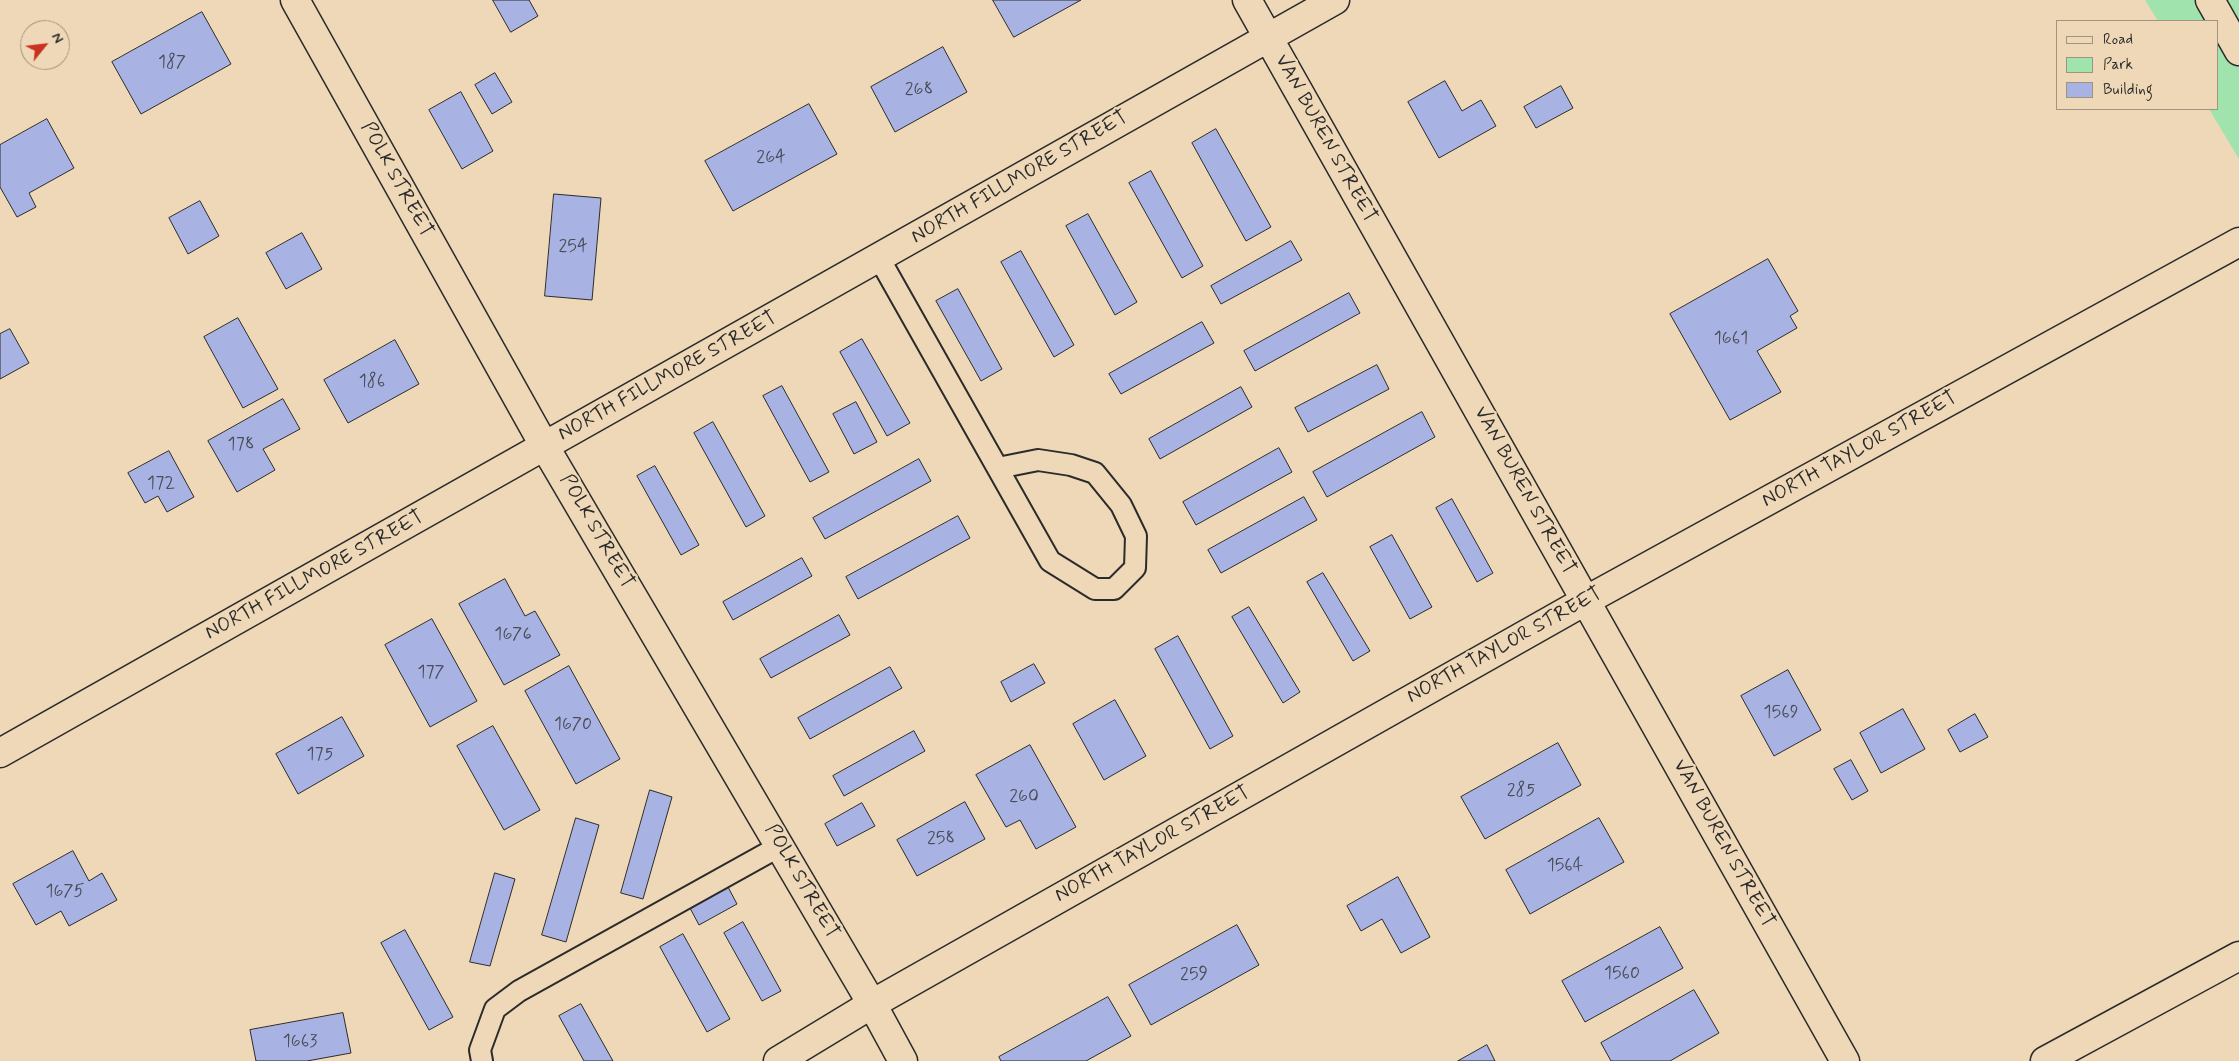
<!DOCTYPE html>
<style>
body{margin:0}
#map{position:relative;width:2239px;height:1061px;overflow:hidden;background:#eed8b7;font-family:Mynerve,sans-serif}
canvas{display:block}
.legend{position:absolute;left:2056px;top:20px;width:162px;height:90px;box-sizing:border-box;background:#eed8b7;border:1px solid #a0937f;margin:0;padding:6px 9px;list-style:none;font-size:15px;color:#2b2b2b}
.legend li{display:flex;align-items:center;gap:10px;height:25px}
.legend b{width:25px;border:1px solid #a0937f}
.north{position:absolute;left:20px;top:20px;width:50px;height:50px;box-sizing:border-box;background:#eed8b7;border:1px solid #a0937f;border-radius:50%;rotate:61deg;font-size:14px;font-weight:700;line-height:20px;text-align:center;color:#2b2b2b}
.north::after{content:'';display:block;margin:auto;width:18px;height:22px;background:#c8321e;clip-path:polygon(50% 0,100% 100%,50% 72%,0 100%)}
</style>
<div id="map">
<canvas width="2239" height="1061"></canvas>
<ul class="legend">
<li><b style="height:6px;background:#eed8b7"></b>Road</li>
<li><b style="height:14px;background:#a0e3ad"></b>Park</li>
<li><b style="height:14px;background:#a9b3e3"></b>Building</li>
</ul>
<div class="north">N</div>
</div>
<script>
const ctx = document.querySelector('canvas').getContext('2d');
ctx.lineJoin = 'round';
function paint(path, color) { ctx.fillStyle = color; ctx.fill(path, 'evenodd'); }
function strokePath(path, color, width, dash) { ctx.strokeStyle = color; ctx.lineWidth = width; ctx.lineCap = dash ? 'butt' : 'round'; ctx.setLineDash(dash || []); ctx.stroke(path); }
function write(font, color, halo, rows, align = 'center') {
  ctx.font = font + ' Mynerve,sans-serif'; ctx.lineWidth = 4.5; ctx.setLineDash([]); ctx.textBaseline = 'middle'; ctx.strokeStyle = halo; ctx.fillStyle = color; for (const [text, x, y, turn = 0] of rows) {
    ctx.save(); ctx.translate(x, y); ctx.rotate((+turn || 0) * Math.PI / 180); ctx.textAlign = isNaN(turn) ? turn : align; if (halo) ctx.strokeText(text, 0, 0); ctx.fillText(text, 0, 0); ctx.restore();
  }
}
const green = new Path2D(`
 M2145,0h94v159l-30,-50h9v-88h-60z`);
const building = new Path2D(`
 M493,0h36l9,16 -27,16z
 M993,0h88l-67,37z
 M202,12l29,52 -90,50 -29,-52z
 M943,47l24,45 -72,40 -24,-45z
 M495,73l17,29 -20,12 -17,-29z
 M1445,81l17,30 19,-11 15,26 -57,32 -31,-56z
 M1561,86l12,22 -37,20 -12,-21z
 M461,92l32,59 -31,18 -33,-59z
 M809,104l28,50 -104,57 -28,-50z
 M47,119l27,49 -45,25 7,14 -19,10 -17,-30v-42z
 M1216,129l55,98 -25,14 -54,-98z
 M1151,171l52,95 -21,12 -53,-95z
 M554,194l47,4 -9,102 -47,-4z
 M200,201l19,35 -31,18 -19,-36z
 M1088,214l49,88 -22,13 -49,-89z
 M302,233l20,36 -36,20 -20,-36z
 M1291,241l11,19 -81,44 -10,-18z
 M1021,251l53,94 -20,12 -53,-95z
 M1768,259l30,52 -8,5 7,12 -40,23 24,41 -51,28 -60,-106z
 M958,289l44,80 -21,12 -45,-80z
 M1349,293l11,20 -105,58 -11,-20z
 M238,318l40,71 -35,19 -39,-71z
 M1202,322l12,21 -93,51 -12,-20z
 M10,329l19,34 -29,16v-45z
 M862,339l48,84 -23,13 -47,-84z
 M395,340l24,44 -71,39 -24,-43z
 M1377,365l12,24 -81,43 -13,-24z
 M782,386l47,86 -19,10 -47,-86z
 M1241,387l11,20 -92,52 -11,-20z
 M283,399l17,30 -37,20 12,21 -38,22 -29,-51z
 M856,402l21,40 -23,12 -21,-40z
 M1422,412l13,25 -108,60 -14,-25z
 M713,422l52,94 -19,11 -52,-94z
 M1279,448l13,24 -96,53 -13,-23z
 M169,451l25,46 -27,15 -9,-16 -13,7 -17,-30z
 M919,459l12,22 -106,58 -12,-21z
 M655,466l44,79 -18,10 -44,-79z
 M1304,497l13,23 -96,53 -13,-23z
 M1452,499l41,74 -16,9 -41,-74z
 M958,516l12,22 -112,61 -12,-22z
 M1392,535l40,72 -22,12 -40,-72z
 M802,558l10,18 -79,44 -10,-18z
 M1323,573l47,78 -17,10 -46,-79z
 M505,579l20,37 10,-5 25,44 -56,30 -45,-81z
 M1249,607l51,85 -17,11 -51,-86z
 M839,615l11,20 -79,43 -11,-19z
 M432,619l45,82 -47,26 -45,-82z
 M1178,636l55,100 -23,13 -55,-100z
 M1034,664l11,19 -34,19 -10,-20z
 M569,666l51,93 -44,25 -51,-93z
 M890,667l12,21 -92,51 -12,-21z
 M1788,670l33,60 -47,26 -33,-60z
 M1115,700l31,56 -42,24 -31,-56z
 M1903,709l22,40 -44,24 -21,-40z
 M1975,714l13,23 -28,15 -12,-22z
 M342,717l22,39 -66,38 -22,-40z
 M493,726l47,84 -36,20 -47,-84z
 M914,731l11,20 -81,45 -11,-20z
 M1558,743l23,42 -96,54 -24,-42z
 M1030,745l46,82 -40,22 -16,-29 -14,7 -30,-52z
 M1851,760l17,31 -16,9 -18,-31z
 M650,790l22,7 -29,102 -22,-6z
 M965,802l20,37 -68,37 -20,-36z
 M862,803l13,23 -38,20 -12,-22z
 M576,818l23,7 -33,117 -24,-7z
 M1599,818l25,44 -94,52 -24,-44z
 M73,851l16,30 13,-8 15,27 -48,26 -8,-15 -25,14 -23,-41z
 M495,873l20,6 -25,87 -20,-4z
 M1398,877l32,60 -29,16 -19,-34 -21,12 -14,-25z
 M728,887l9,17 -38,21 -9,-17z
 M743,922l38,69 -19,10 -38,-68z
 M1237,925l22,40 -108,60 -22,-40z
 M1660,927l23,41 -98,54 -23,-41z
 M405,930l48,87 -24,13 -48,-87z
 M683,934l47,85 -23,13 -47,-85z
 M1694,990l25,43 -49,28h-59l-10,-18z
 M1108,997l23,39 -45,25h-85l-2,-4z
 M581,1004l32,57h-29l-25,-45z
 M343,1013l8,40 -44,8h-51l-6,-31z
 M1487,1045l8,16h-37z`);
const service = new Path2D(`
 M879,258l171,303 45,28h19l21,-21 1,-32 -15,-31 -26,-32 -24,-8 -33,-5 -40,8
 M482,1061l-2,-11 15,-41 24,-18 261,-145`);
const minor = new Path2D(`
 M295,0l250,447 327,557 31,57
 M1247,0l598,1061
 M2210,0l29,51
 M0,753l1335,-753
 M778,1061l94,-57 713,-403 654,-359
 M2045,1061l194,-105`);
const numberNames = [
 ["187",172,63],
 ["268",919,90],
 ["264",771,158],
 ["254",573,247],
 ["1661",1731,339],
 ["186",372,382],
 ["178",241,445],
 ["172",161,484],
 ["1676",513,635],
 ["177",431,673],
 ["1569",1781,713],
 ["1670",573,725],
 ["175",320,755],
 ["285",1521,791],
 ["260",1024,797],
 ["258",941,839],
 ["1564",1565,866],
 ["1675",65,892],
 ["1560",1622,974],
 ["259",1194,975],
 ["1663",300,1042]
];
const streetNames = [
 ["VAN BUREN STREET",1325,139,61],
 ["NORTH FILLMORE STREET",1020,178,-30],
 ["POLK STREET",396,180,61],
 ["NORTH FILLMORE STREET",668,377,-29],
 ["NORTH TAYLOR STREET",1860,450,-29],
 ["VAN BUREN STREET",1524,491,61],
 ["POLK STREET",596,532,60],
 ["NORTH FILLMORE STREET",315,576,-29],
 ["NORTH TAYLOR STREET",1505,646,-29],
 ["VAN BUREN STREET",1723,844,61],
 ["NORTH TAYLOR STREET",1153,845,-29],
 ["POLK STREET",801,882,60]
];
paint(green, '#a0e3ad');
paint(building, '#a9b3e3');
strokePath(building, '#2b2b2b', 1);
strokePath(service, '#2b2b2b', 24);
strokePath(minor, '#2b2b2b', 31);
strokePath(service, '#eed8b7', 20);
strokePath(minor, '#eed8b7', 28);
write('18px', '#4a4d59', null, numberNames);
write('20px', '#2b2b2b', '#eed8b7', streetNames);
</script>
